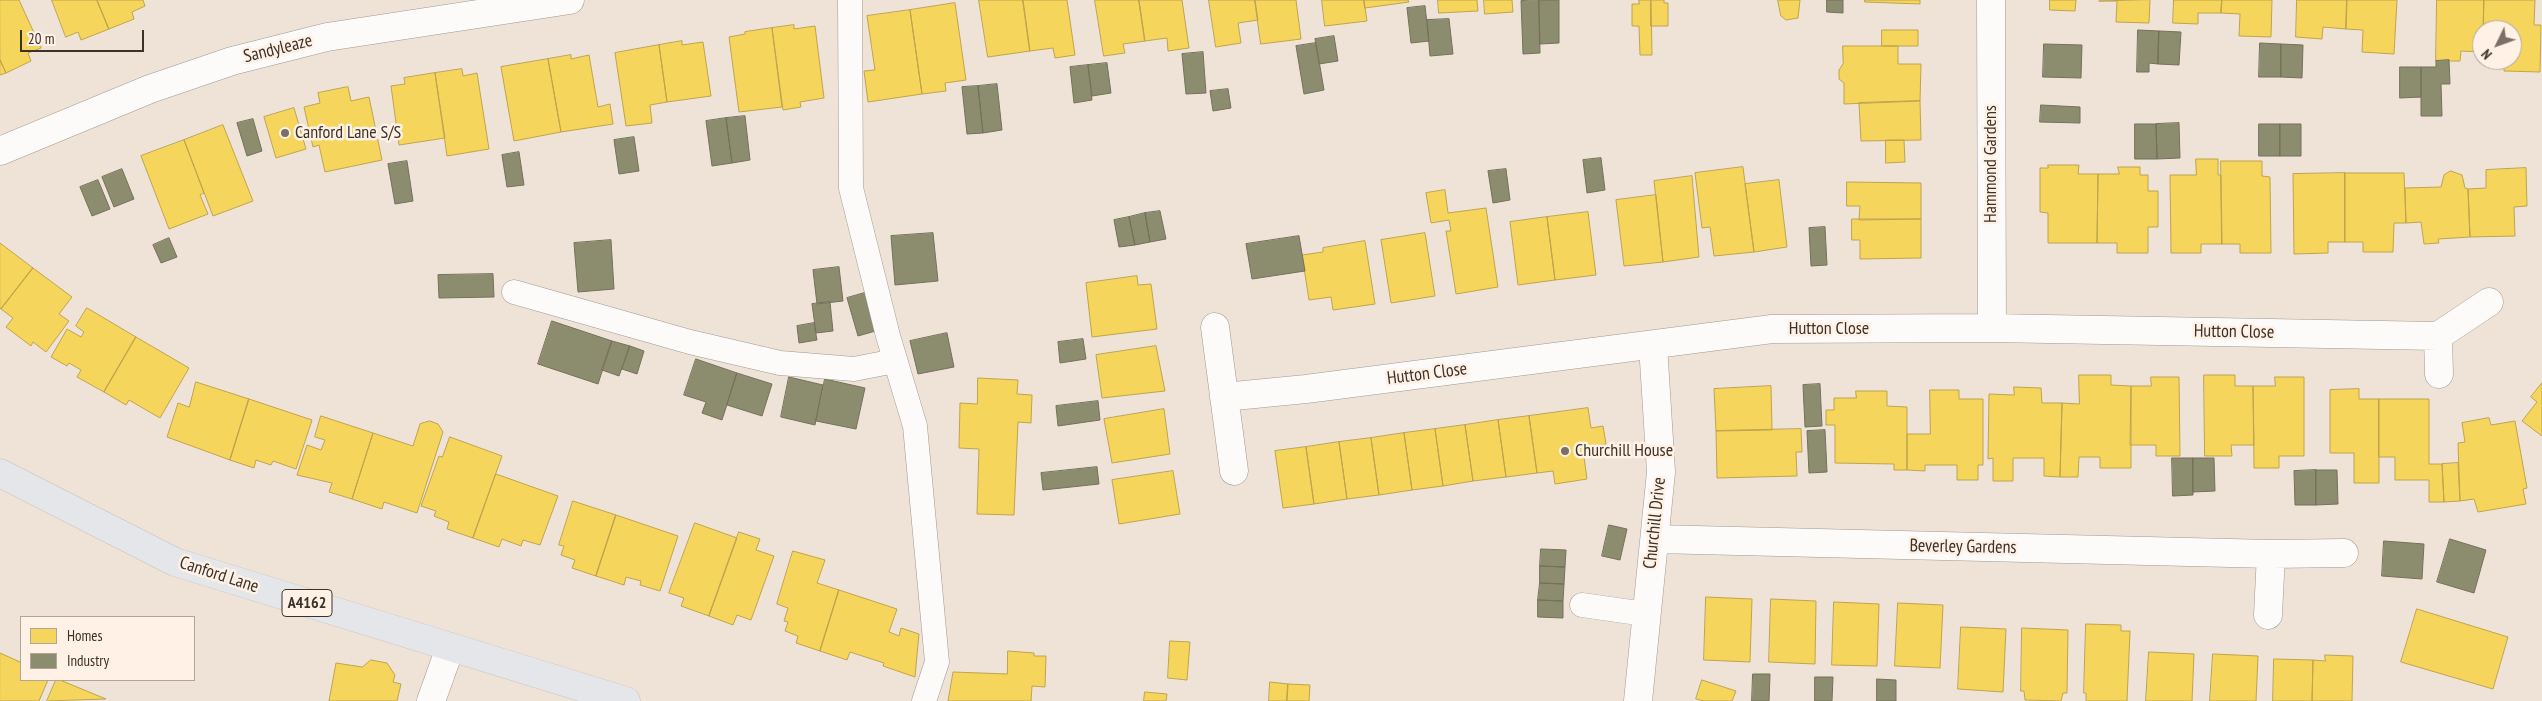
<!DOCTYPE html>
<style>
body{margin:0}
#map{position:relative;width:2542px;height:701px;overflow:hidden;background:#efe3d8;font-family:"PT Sans Narrow",sans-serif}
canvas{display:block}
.legend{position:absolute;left:20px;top:616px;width:175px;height:65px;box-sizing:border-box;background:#fff1e5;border:1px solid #b1a59a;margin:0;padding:6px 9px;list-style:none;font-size:15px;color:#3b322a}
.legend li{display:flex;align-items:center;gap:10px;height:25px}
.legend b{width:25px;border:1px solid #b1a59a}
.north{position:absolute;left:2472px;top:20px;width:50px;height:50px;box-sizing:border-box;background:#fff1e5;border:1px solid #b1a59a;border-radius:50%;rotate:228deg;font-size:14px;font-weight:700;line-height:20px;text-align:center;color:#3b322a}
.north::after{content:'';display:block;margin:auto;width:18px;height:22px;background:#7a7067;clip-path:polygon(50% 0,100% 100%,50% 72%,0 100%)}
.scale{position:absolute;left:20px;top:30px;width:124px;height:22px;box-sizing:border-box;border:2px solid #3b322a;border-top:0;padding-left:6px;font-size:15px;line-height:18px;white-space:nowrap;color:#3b322a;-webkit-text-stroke:4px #fff1e5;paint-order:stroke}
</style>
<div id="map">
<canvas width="2542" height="701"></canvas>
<ul class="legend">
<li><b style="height:14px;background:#f6d55c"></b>Homes</li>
<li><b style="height:14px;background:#8c8c6e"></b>Industry</li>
</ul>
<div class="north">N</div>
<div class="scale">20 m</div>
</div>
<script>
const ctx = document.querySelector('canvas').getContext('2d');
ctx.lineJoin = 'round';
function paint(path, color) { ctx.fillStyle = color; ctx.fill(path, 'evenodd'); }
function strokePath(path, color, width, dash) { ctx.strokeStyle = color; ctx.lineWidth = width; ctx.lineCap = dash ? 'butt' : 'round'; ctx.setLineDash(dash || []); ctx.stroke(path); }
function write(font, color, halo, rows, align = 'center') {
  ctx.font = font + ' "PT Sans Narrow",sans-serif'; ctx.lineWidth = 5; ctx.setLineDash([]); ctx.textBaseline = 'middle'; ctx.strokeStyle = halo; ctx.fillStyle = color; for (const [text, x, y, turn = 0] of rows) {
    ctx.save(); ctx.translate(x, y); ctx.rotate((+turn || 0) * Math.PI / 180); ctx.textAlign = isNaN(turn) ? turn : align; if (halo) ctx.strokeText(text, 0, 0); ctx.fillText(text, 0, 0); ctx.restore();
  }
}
const homes = new Path2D(`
 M0,0h19l22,48 -13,5 3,8 -25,12 -6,-13z
 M52,0h45l12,29 -28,11 -3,-8 -12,5z
 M97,0h46l2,6 -13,6 2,7 -25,10z
 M979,0h44l7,51 -42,6z
 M1023,0h44l8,55 -20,3 -2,-10 -23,3z
 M1095,0h44l6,41 -22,3 2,9 -21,3z
 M1139,0h43l7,48 -21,3 -1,-13 -22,3z
 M1209,0h46l3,20 -20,3 3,20 -25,4z
 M1255,0h41l5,39 -40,5z
 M1322,0h42l3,21 -42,5z
 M1364,0h44l1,2 -44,6z
 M1438,0h39l1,11 -39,2z
 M1484,0h28l1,12 -28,2z
 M1639,0h12l1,55h-12l-1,-29h-7v-22h7z
 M1651,0h13v3h4v23h-17z
 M1778,0h22l-2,18 -12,2 -5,-4z
 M1865,0h55v4l-55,-2z
 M2050,0h26l-1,11 -25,-1z
 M2150,0l-1,23 -33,-1 1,-21h-18z
 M2174,0h48l-1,13h-23v11l-25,-1z
 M2222,0h50l-1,37 -32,-1 1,-22 -19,-1z
 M2297,0h50l-1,29 -23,-2 -1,12 -26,-2z
 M2347,0h50l-3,54 -32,-2 1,-22 -17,-1z
 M2437,0h47l-2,52 -21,-1 -1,10h-24z
 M2484,0h51l-1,25h7l-1,47 -36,-1v-11h8v-30h-28z
 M955,3l11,77 -21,3 1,8 -24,3 -12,-84z
 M910,10l12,84 -54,8 -4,-31 11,-1 -8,-54z
 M794,25v4l21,-3 9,72 -24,4 1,5 -18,3 -11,-82z
 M772,28l10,79 -43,5 -10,-75 16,-3v-2z
 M1882,30h36v16h-36z
 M682,41v4l21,-3 8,54 -44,6 -8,-57z
 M659,45l8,57 -17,3 2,18 -26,3 -11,-73z
 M1843,46h55v18h23l-1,37 -76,3v-21l-5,-4v-9l4,-6z
 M571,55v4l18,-4 9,52 12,-3 3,20 -52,8 -13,-73z
 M548,59l13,73 -47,9 -13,-74z
 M0,60l6,13 -6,2z
 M462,69l1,7 14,-3 12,76 -42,7 -12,-83z
 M435,73l10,65 -46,7 -8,-59 14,-2 -1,-6z
 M348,87l3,14 18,-4 13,63 -57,12 -6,-27 -6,2 -9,-40 16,-4 -2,-10z
 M1920,101l1,39 -60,1 -2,-38z
 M294,108l12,41 -30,9 -12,-41z
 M223,125l30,76 -40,15 -29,-76z
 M184,140l20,53 -4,2 8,19 -39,15 -28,-73z
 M1886,140h18l1,22 -19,1z
 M2196,159h22v16h3l1,69h-21v9h-30l-1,-78h26z
 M2221,161h41v15l8,1 1,76h-31v-9h-18z
 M2048,165h31l-1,9h20l-1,69h-49v-30l-8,-1v-44h8z
 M1743,167l11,85 -40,4 -4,-29 -8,1 -7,-55z
 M2118,167h22v8h8v16h10v36h-10v26h-31v-10h-20l1,-69h21z
 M2526,168l1,38 -13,1 1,29 -45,1 -2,-48 18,-1v-18z
 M2451,171l11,4 3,13 3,1 2,48 -32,2 1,4 -15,1 -3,-22 -15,1 -1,-35 36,-1 3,-12z
 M2345,173h59l2,50h-12l-1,29h-30v-10h-18z
 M2345,173v69h-17v11l-34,1 -1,-80z
 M1692,176l7,81 -36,5 -9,-81z
 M1779,180l8,67 -33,5 -9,-68z
 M1847,182l74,1v36l-62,1 1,-14h-13z
 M1445,190l3,23 38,-5 12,79 -42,7 -10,-63h5l-2,-11 -18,3 -5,-30z
 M1656,195l7,67 -39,4 -8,-66z
 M1588,212l8,63 -41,5 -8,-63z
 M1547,217l8,63 -37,5 -8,-63z
 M1852,219h69v39l-61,1v-19h-8z
 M1425,233l10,63 -44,7 -10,-63z
 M1365,241l10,63 -42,6 -2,-13 -22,3 -7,-45 21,-3v-4z
 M0,243l33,25 -32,41 -1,-1z
 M33,268l39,29 -13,17 10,7 -23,31 -13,-10 -2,4 -25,-19 7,-9 -12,-9z
 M1137,276l1,9 13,-1 6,45 -65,8 -6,-54z
 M87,308l49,29 -32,55 -27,-15 4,-7 -12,-7 -2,3 -16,-9 16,-28 14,8 3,-5 -8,-6z
 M136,337l53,31 -29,50 -31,-18 -3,5 -22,-13z
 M1156,346l9,45 -63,7 -6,-43z
 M2079,375h32v10l20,1v82h-31v-11h-21l-1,20h-18l2,-74 17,1z
 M2204,375h31v11h18l1,59h-23l1,11h-27z
 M2151,377h28l1,79h-24v-11h-26l1,-59h20z
 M2275,377h29v79h-25v12h-25l-1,-82h22z
 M978,378l40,2 -1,14 15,1 -1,28 -13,-1 -4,93 -37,-1 2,-65 -20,-1 1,-45 17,1z
 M196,382l53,17 -19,61 -63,-23 11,-34 11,4z
 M2542,383v53l-20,-15 15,-19 -6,-5z
 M1771,386l1,44 -56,1 -2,-42z
 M2014,387l27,1 1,15h20l-2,74 -16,-1v-18h-31v23h-20v-23l-5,1 1,-65 25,1z
 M2359,389v10h20v84h-25v-30h-24v-63z
 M1930,390h29v9h24v66h-5v15h-21v-15h-32v6l-18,-1v-36h23z
 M1856,391h31v15l20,1v63h-13v-6l-59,-1v-38h-9v-15h8v-12h22z
 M249,399l63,21 -16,49 -23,-8 -2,4 -15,-5 -2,8 -24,-8z
 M2379,399h50v65h13l2,38h-15v-22h-34v-23h-16z
 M1588,408l3,20 12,-2 3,18 -12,2 2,10 -12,1 3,22 -32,5 -2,-13 -16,2 -8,-57z
 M1164,409l6,45 -58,9 -8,-44z
 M321,416l52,17 -21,66 -23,-7 3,-9 -35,-8 10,-30 14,5 4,-10 -10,-3z
 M1529,416l8,57 -31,4 -8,-57z
 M2489,418l2,7 24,-4 12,67 -4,1 3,15 -48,8 -4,-13 -14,2 -2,-58 7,-1 -3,-19z
 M1498,420l8,57 -33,4 -8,-56z
 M430,421l8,3 5,8 -26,81 -33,-11 -2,7 -30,-10 21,-66 40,13 7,-22z
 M1465,425l8,56 -30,5 -8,-57z
 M1435,429l8,57 -31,4 -8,-57z
 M1801,429l1,23h-6l1,24 -80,2 -1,-47z
 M1404,433l8,57 -33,5 -8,-57z
 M450,437l52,19 -29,82 -26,-9 2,-7 -15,-6 2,-5 -15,-5 18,-50 3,1z
 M1371,438l8,57 -32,4 -8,-57z
 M1339,442l8,57 -33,5 -8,-57z
 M1306,447l8,57 -31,4 -8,-57z
 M2458,463l2,38 -16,1 -2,-38z
 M1173,471l7,43 -61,10 -7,-44z
 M496,474l62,22 -18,49 -17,-5 -2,6 -19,-7 -3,8 -26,-9z
 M573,501l43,14 -20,61 -24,-8 3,-8 -14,-5 3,-9 -5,-1z
 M616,515l62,21 -18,55 -20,-6 1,-4 -15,-4 -2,8 -28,-9z
 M695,523l42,15 -28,78 -28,-10 3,-8 -15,-5z
 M739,532l21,7 -4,11 18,6 -23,64 -14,-5 -4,10 -24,-9z
 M793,551l32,9 -8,23 22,7 -19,61 -24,-8 2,-7 -13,-5 3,-9 -4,-1 4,-13 -11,-4z
 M839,590l58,19 -8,23 10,4 2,-8 18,6 -4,43 -32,-11 1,-3 -34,-11 -3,8 -27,-9z
 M1706,597l46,2 -2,63 -46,-2z
 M1771,599l45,2 -1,63 -46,-2z
 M1834,602l45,2 -2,62 -45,-1z
 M1898,603l45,2 -3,63 -45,-2z
 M2417,609l91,28 -15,52 -92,-27z
 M2086,624l35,1v6h9l-3,70h-41v-8h-2z
 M1961,627l45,2 -3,63 -45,-3z
 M2022,628l46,2 -1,63h-4l-2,8 -36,-1 -1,-9h-3z
 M1170,641l20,1 -3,38 -19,-2z
 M1008,651l26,2v3h12l-1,31 -13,-1 -1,15h-83l5,-29 54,2z
 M2149,652l45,2 -2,47h-46z
 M0,653l20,9 1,-4v22h27l-9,21h-39z
 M2213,654l45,2 -2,45h-46z
 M2325,655l28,1 -1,45h-40l1,-41 12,1z
 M2274,659l39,1 -1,41h-39z
 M371,660l16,3 8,12 -2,7 8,2 -4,17h-68l7,-38 26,4z
 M56,680h4l46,19 -59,2z
 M1702,680l34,11 -4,10h-28l-8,-2z
 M1270,682l18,2 -1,17h-18z
 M1288,684l22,1 -1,16h-22z
 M1145,692l22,2 -1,7h-22z`);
const industry = new Path2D(`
 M1539,0l1,53 -17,1 -2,-53z
 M1539,0h20v43l-19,1z
 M1827,0h16v13l-16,-1z
 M1425,6l4,35 -18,2 -4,-35z
 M1449,19l4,35 -23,2 -3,-36z
 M2138,30l21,1 -1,33 -9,-1v9h-12z
 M2159,31l22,1 -2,33 -21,-1z
 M1334,36l4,25 -19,3 -4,-25z
 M1316,43l8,47 -20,4 -8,-48z
 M2260,43l21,1v33h-22z
 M2044,44l38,1 -1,33 -38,-1z
 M2281,44l22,1 -1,33 -21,-1z
 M1203,52l3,41 -20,1 -4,-40z
 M2449,60l1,24h-9l1,32h-21v-49h15v-6z
 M1107,63l4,30 -19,3 -4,-31z
 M1088,65l4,35 -18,3 -4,-36z
 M2400,67h21v30l-21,1z
 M997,84l5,46 -19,3 -5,-47z
 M978,86l5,47 -16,1 -5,-47z
 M1228,89l3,19 -18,3 -3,-20z
 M2041,105l39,2v16l-40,-1z
 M745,116l5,44 -18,3 -6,-45z
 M726,118l6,45 -20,3 -6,-45z
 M253,119l9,32 -15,5 -10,-33z
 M2179,123l1,35 -23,1 -1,-35z
 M2135,124h21l1,35h-22z
 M2259,124h21v32h-21z
 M2280,124h21v32h-21z
 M634,137l5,34 -20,3 -5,-34z
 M519,152l5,33 -17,2 -5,-32z
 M1601,158l4,32 -18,3 -4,-33z
 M407,161l6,40 -18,3 -7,-40z
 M122,169l12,30 -20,8 -12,-30z
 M1506,169l4,31 -17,3 -5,-32z
 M98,180l12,29 -18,7 -12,-29z
 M1160,211l6,28 -16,3 -5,-29z
 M1145,213l5,29 -15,3 -6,-28z
 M1129,217l6,28 -16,2 -5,-27z
 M1825,227l2,38 -16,1 -2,-38z
 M933,233l5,48 -43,4 -4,-49z
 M1299,236l6,35 -53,8 -6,-35z
 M169,238l8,19 -16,6 -8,-18z
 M611,240l3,49 -36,3 -4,-49z
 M839,267l4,34 -26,3 -4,-34z
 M493,274l1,23 -55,1 -1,-23z
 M868,292l11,38 -21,6 -11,-38z
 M830,302l3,29 -17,2 -4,-29z
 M552,321l60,20 -14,43 -60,-20z
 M814,323l3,17 -18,3 -2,-17z
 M947,333l7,34 -36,7 -8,-33z
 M1083,339l3,20 -26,4 -2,-21z
 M612,341l18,5 -11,30 -17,-6z
 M630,346l14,5 -7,23 -15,-5z
 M696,359l41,14 -15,47 -20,-7 4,-11 -22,-7z
 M737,373l35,11 -10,32 -35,-11z
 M789,377l34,8 -8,40 -34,-8z
 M825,379l40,9 -9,41 -40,-8z
 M1820,384l2,42 -17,1 -2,-42z
 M1098,401l2,19 -42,6 -2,-20z
 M1825,430l2,42 -18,1 -2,-42z
 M2172,458h21v37l-20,1z
 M2193,458h21l1,33 -22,1z
 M1097,467l2,17 -56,6 -2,-17z
 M2316,470h21l1,34 -22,1z
 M2316,470v35h-21l-1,-34z
 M1609,525l18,4 -7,31 -18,-4z
 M2450,539l36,11 -12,43 -37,-11z
 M2384,541l40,3 -2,35 -40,-3z
 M1541,549l25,1 -1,17 -25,-1z
 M1540,566l25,1 -1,17 -24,-1z
 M1540,583l24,1 -1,17 -25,-1z
 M1538,600l25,1v17l-25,-1z
 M1753,674h17l-1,27h-17z
 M1815,677h18l-1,24h-17z
 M1877,679l19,1v21h-19z`);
const lane = new Path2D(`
 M850,0l1,188 37,148 27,90 22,236 -13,39
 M514,292l176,50 90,21 74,6 41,-8
 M1582,605l63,9`);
const street = new Path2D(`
 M1991,0l1,328
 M0,151l150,-62 82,-28 95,-24 243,-37
 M1215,327l19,144
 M2439,374l-1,-38 51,-34
 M1224,397l82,-8 466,-60 220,-1 446,8
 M1655,539l616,15 73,-1
 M2268,615l3,-61
 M431,701l19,-53
 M1638,701l23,-229 -8,-127`);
const primary = new Path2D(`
 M0,473l175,89 451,139`);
const markers = [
 [285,133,5,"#7a7067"],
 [1565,451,5,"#7a7067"]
];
const shields = [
 [307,603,50]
];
const shieldNames = [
 ["A4162",307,603]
];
const streetNames = [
 ["Sandyleaze",278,49,-14],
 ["Hammond Gardens",1991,164,-90],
 ["Hutton Close",1829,329],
 ["Hutton Close",2234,332,1],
 ["Hutton Close",1427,374,-7],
 ["Churchill Drive",1655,523,-84],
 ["Beverley Gardens",1963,547,1],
 ["Canford Lane",219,575,18]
];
const poiNames = [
 ["Canford Lane S/S",295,133],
 ["Churchill House",1575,451]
];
paint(homes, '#f6d55c');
strokePath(homes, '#bea44d', 1);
paint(industry, '#8c8c6e');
strokePath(industry, '#74715a', 1);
strokePath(lane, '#a0988f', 25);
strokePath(street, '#a0988f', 29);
strokePath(primary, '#c7c0ba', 29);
strokePath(lane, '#fdfbf9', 24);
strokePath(street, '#fdfbf9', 28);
strokePath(primary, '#e5e6e9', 28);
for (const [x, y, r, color] of markers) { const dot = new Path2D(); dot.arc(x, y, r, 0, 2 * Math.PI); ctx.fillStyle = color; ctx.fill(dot); strokePath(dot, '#fff1e5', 2); }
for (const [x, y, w] of shields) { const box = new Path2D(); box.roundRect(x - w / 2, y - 13.5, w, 27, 4); ctx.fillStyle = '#fff1e5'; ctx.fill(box); strokePath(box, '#3b322a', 1); }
write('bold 16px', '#3b322a', null, shieldNames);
write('18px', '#3b322a', '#fff1e5', streetNames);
write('18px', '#3b322a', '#fff1e5', poiNames, 'left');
</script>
